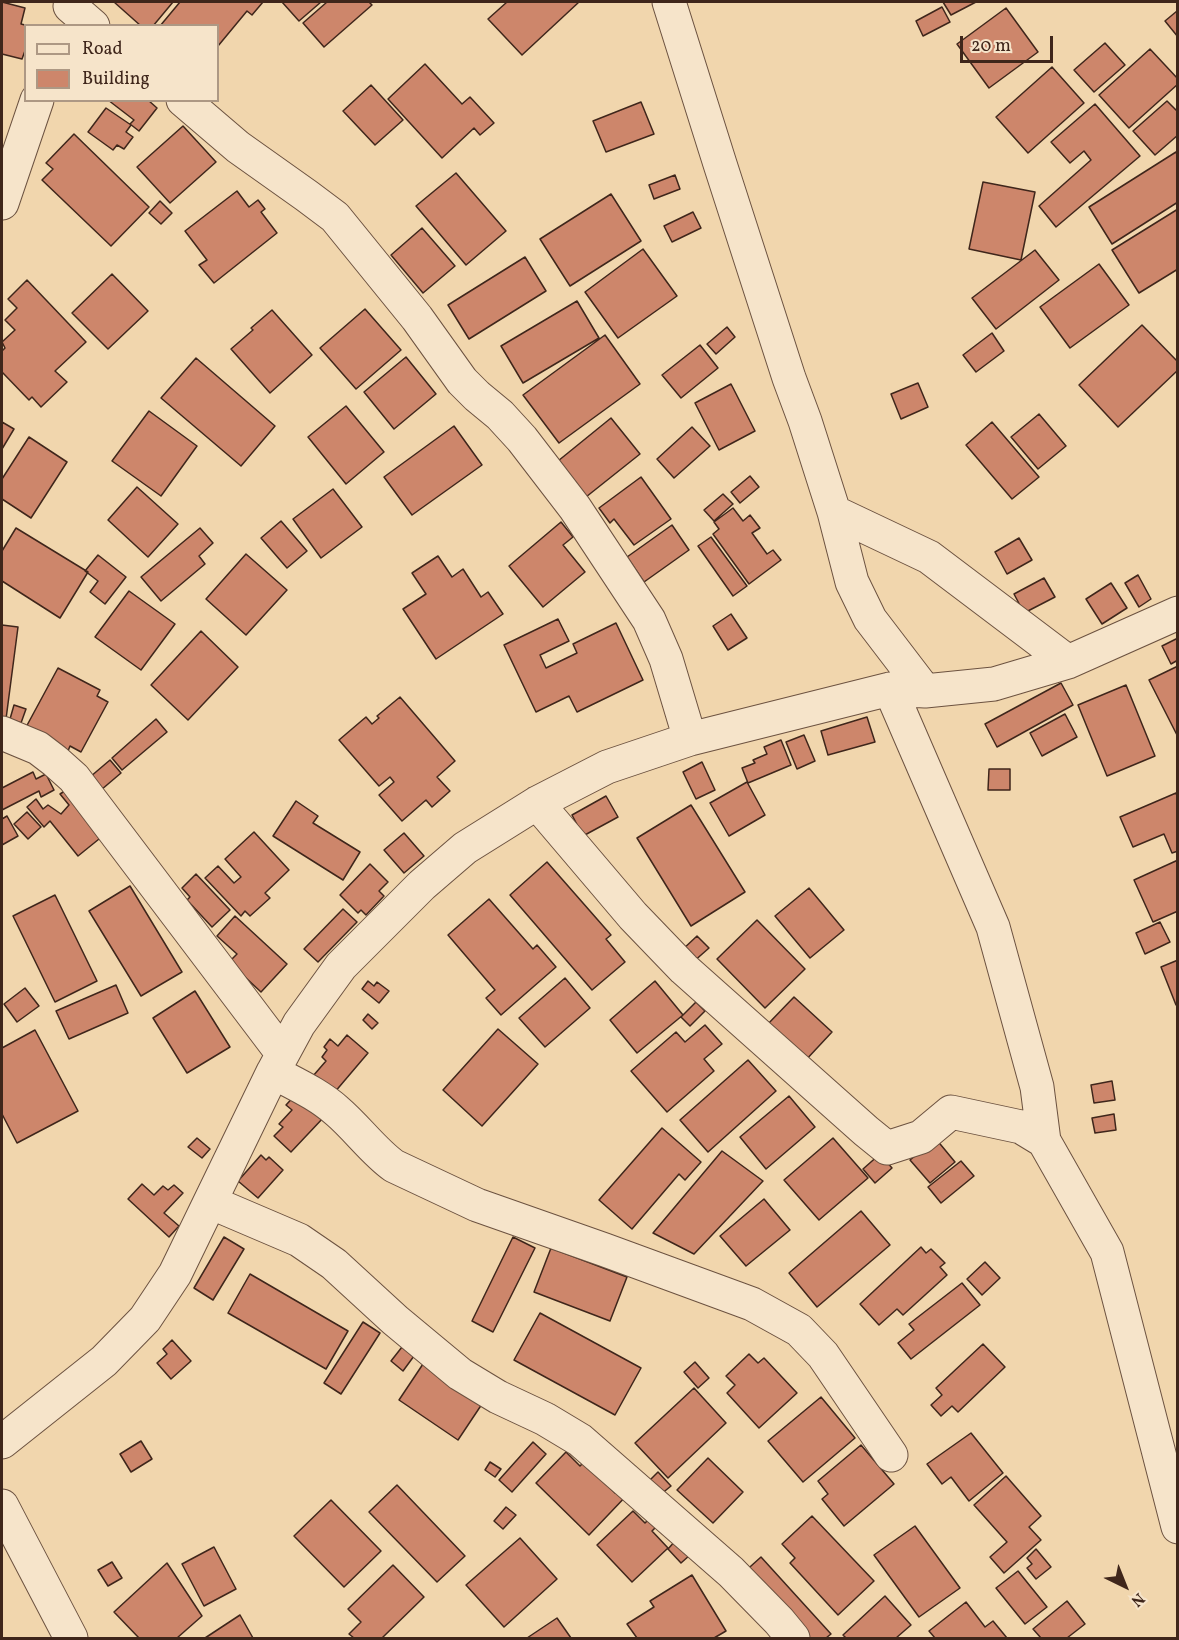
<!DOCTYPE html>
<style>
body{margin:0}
#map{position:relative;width:1179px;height:1640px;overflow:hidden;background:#f1d6ad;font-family:Vollkorn,serif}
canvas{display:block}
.frame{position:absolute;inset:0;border:3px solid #3f261b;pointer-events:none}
.legend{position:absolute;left:24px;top:24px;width:195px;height:78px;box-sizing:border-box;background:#f6e4ca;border:2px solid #ad9884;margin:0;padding:8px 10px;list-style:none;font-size:18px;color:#3f261b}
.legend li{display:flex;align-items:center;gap:12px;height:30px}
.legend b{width:30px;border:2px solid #ad9884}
.north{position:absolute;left:1095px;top:1556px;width:60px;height:60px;-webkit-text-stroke:4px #f6e4ca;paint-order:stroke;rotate:137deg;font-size:16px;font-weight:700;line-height:24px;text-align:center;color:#3f261b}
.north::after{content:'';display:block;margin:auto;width:21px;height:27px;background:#3f261b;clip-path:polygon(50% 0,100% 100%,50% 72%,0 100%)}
.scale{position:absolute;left:960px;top:36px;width:93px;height:27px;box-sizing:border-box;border:3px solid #3f261b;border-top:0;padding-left:8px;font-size:18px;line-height:21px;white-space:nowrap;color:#3f261b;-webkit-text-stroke:4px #f6e4ca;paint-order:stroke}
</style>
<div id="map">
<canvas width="1179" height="1640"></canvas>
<div class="frame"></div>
<ul class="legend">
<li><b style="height:8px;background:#f6e4ca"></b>Road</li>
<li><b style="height:16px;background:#cd866b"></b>Building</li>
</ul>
<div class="north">N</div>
<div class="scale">20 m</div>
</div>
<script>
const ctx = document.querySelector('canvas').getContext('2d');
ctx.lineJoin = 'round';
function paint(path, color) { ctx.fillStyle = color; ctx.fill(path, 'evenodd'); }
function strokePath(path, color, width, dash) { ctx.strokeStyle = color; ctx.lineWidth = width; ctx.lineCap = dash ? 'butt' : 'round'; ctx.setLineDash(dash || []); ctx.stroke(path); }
const building = new Path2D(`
 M2,2l23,6 -4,16 8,2h-3v22l-4,11 -20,-5z
 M114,2h59l-20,24h-12z
 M180,2h83l-11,13 -5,-4 -29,35v-20h-58z
 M282,2h39l-22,19z
 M327,2h42l3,3 -48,42 -21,-24z
 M507,2h72l-57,53 -34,-36z
 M943,2h33l-25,13z
 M942,7l8,15 -27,14 -7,-15z
 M1006,8l32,44 -49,36 -32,-44z
 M1177,11l1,1v25l-13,-16z
 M1105,43l20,22 -31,27 -20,-22z
 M1150,49l28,30v5l-49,44 -30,-33z
 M425,64l37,40 8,-7 24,26 -14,12 -6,-7 -32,30 -54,-59z
 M1052,67l32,36 -56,50 -32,-36z
 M371,85l32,35 -28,25 -32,-34z
 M108,100h40l9,8 -18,23 -9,-7 4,-4z
 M1167,101l11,11v23l-23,20 -22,-24z
 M641,102l13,32 -48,18 -13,-31z
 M1095,104l45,52 -84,71 -17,-21 52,-46 -7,-9 -14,12 -19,-21z
 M106,108l25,17 -5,7 7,5 -9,12 -7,-4 -4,5 -25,-18z
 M183,126l33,36 -46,41 -33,-36z
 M74,134l75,73 -38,39 -69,-66 11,-11 -7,-6z
 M1176,152l2,2v48l-66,42 -23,-37z
 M456,173l50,58 -40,34 -50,-59z
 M675,175l5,14 -26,10 -5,-14z
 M983,182l52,10 -14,68 -52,-11z
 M237,191l12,16 9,-7 7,9 -4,3 16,21 -63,50 -15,-18 8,-5 -22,-29z
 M611,194l30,47 -71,45 -30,-47z
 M160,201l12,12 -11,11 -12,-11z
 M1178,209v60l-39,24 -27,-43z
 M693,212l8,16 -29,14 -8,-16z
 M422,228l33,38 -32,27 -32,-38z
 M643,249l34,47 -59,42 -33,-46z
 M1035,250l24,30 -63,49 -24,-31z
 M525,257l21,34 -77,48 -21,-34z
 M1099,264l30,41 -59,43 -30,-41z
 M112,274l36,37 -40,38 -36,-36z
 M27,280l59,62 -31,29 12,11 -26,25 -9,-10 -3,3 -27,-28v-21l3,-3 -3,-6 13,-12 -10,-10 12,-12 -9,-9z
 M577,301l22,37 -76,45 -22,-37z
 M365,309l36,41 -45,39 -36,-41z
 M272,310l40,45 -42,38 -39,-44 22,-19 -2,-2z
 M1142,325l36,37v8l-60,57 -39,-42z
 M727,327l8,10 -19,17 -9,-10z
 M992,333l12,18 -28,21 -13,-17z
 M605,335l35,49 -81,59 -36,-48z
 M700,345l18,23 -37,30 -19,-23z
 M406,357l30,37 -42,35 -30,-37z
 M196,358l79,68 -34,40 -80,-68z
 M918,383l10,24 -27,12 -10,-25z
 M731,384l24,47 -36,19 -24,-47z
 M346,406l38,46 -38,32 -38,-47z
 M149,411l48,35 -36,50 -49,-35z
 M1039,414l27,32 -28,23 -27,-32z
 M611,418l29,36 -54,43 -28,-36z
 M2,422l12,7 -12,20z
 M992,422l47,55 -27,22 -46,-54z
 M454,426l28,39 -70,50 -28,-38z
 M692,427l18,19 -36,32 -17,-19z
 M29,437l38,25 -36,56 -29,-19v-20z
 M750,476l9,11 -19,16 -9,-11z
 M641,477l30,42 -37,26 -20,-26 -4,4 -11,-15z
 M137,487l41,37 -30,33 -40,-37z
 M333,489l29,38 -41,31 -28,-39z
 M723,494l10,10 -19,17 -10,-11z
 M733,508l10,13 7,-6 10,13 -8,5 15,21 6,-4 8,10 -32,24 -36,-50 6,-5 -5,-7z
 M281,521l26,30 -20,17 -26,-30z
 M561,522l12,15 -10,8 22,27 -42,35 -34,-41z
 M672,525l17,25 -45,32 -17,-25z
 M16,528l72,44 -28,46 -58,-37v-30z
 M200,528l13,15 -14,13 6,8 -44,37 -20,-24z
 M711,537l36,49 -14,10 -35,-50z
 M1019,538l13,22 -25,14 -12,-22z
 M246,554l41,36 -41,45 -40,-36z
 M98,555l28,22 -21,27 -15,-12 8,-11 -13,-10z
 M438,556l14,21 11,-8 18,28 7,-5 15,22 -67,45 -33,-50 23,-15 -14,-21z
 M1138,575l13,24 -12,8 -14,-24z
 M1044,578l11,19 -31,16 -10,-19z
 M1111,583l16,25 -25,16 -16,-25z
 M129,591l46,33 -34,46 -46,-33z
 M731,614l16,24 -19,12 -15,-24z
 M558,619l11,22 -29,14 6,13 31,-15 -4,-9 43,-21 27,57 -66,32 -8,-16 -33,16 -32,-67z
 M2,625l16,2 -12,92h-4z
 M201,631l37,36 -50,53 -37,-35z
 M1178,638v22l-7,4 -9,-18z
 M1178,666v71l-29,-57z
 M58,668l42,22 -3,6 11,6 -27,50 -11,-6 -2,5 -43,-22z
 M1061,683l12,22 -76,42 -12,-23z
 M1126,685l29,71 -48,20 -29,-71z
 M400,697l55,64 -18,16 13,14 -18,16 -6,-7 -24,21 -23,-26 15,-13 -4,-5 -11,9 -40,-46 27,-23 6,7 7,-6 -2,-2z
 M14,705l12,4 -5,14 -11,-4z
 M1065,714l12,23 -35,19 -12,-23z
 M867,717l8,25 -47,13 -7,-24z
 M156,719l11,13 -45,38 -10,-12z
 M804,735l11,26 -18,8 -11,-27z
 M781,740l10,25 -43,18 -6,-15 13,-5 -2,-3 14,-6 -3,-7z
 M110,760l11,13 -20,17 -11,-13z
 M702,762l13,28 -19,9 -13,-27z
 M989,769h21v21h-22z
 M33,772l3,7 10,-5 8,16 -13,7 -2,-6 -37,19v-22z
 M747,782l18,33 -36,21 -19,-33z
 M68,789l36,46 -26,21 -28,-35 -6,6 -17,-20 9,-8 7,10 5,-4 13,9 8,-9 -9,-11z
 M1176,793l2,4v54l-6,2 -8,-19 -31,13 -13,-30z
 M606,796l12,21 -35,19 -11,-21z
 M296,801l22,15 -5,7 47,29 -17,28 -70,-44z
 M691,805l54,87 -54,34 -54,-88z
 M27,812l14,15 -13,12 -14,-15z
 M7,816l11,20 -16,9v-26z
 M254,832l35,38 -24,23 5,5 -20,18 -5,-5 -4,5 -36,-38 13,-12 16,17 7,-6 -16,-18z
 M404,833l20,23 -20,17 -20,-23z
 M1178,860v51l-25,11 -19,-42z
 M547,862l64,73 -5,4 19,23 -33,28 -82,-95z
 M370,864l18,18 -9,9 5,5 -18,19 -5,-5 -3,3 -18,-18z
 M196,874l34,36 -18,17 -25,-27 3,-3 -8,-9z
 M130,886l52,86 -41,24 -52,-85z
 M809,888l35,42 -34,28 -35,-42z
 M55,895l42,86 -42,21 -42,-86z
 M489,899l44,50 4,-4 19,22 -55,48 -15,-17 9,-8 -47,-55z
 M343,909l14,13 -39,40 -14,-13z
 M235,916l52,48 -26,28 -32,-30 8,-8 -20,-18z
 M757,920l48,49 -40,39 -48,-49z
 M1160,922l10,20 -25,12 -9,-21z
 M697,936l12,12 -17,15 -11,-12z
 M1178,960v44l-2,1 -15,-38z
 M565,978l25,30 -45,39 -26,-29z
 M368,981l6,5 3,-4 12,9 -10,12 -17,-14z
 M655,981l28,34 -46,38 -27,-33z
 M116,985l12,28 -59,26 -13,-28z
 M25,988l14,18 -22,16 -13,-18z
 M195,991l35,56 -43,26 -34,-55z
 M794,997l38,35 -28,30 -38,-36z
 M696,1002l9,9 -15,15 -9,-9z
 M368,1014l10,9 -6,6 -9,-9z
 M705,1025l17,19 -18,15 10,12 -47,41 -36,-41 45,-39 9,10z
 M498,1029l40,35 -56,62 -39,-36z
 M35,1030l43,81 -61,32 -15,-29v-66z
 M347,1035l21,18 -34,40 -21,-17 13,-15 -4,-4 5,-7 -3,-3 6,-8 8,7z
 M748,1060l28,31 -68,61 -28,-32z
 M1112,1081l3,19 -21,3 -3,-18z
 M298,1092l26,25 -33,35 -17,-16 9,-9 -4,-3 13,-14 -6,-5z
 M789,1096l26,31 -49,42 -26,-32z
 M1114,1114l2,16 -21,3 -3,-15z
 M662,1128l39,34 -16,18 -6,-6 -47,55 -33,-29z
 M197,1138l13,11 -8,9 -14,-11z
 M833,1138l35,40 -49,42 -35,-40z
 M936,1139l19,23 -25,21 -20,-23z
 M722,1151l41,30 -69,73 -41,-21z
 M880,1154l12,14 -17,15 -12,-14z
 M261,1155l5,5 3,-3 14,13 -25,28 -20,-17z
 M961,1161l13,15 -33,27 -13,-16z
 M142,1184l12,11 9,-9 5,4 6,-5 9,8 -19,20 15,13 -10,11 -41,-38z
 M764,1199l26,31 -44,36 -26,-30z
 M861,1211l29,34 -73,62 -28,-34z
 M224,1237l20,12 -31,51 -19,-12z
 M513,1237l22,11 -42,84 -21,-11z
 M921,1247l5,6 5,-4 14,14 -5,4 7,8 -44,40 -6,-6 -18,16 -19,-21z
 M551,1248l76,29 -17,44 -76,-29z
 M985,1262l15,16 -18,17 -15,-16z
 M250,1274l98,57 -22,38 -98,-56z
 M962,1283l18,22 -69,54 -13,-16 16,-13 -5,-6z
 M540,1313l101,55 -26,47 -101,-55z
 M363,1322l17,11 -39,61 -17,-11z
 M172,1340l19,21 -20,18 -14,-16 10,-9 -4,-5z
 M983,1344l22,23 -47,45 -6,-6 -11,10 -10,-11 11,-10 -6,-7z
 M402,1347l12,9 -11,15 -12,-10z
 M749,1354l9,9 6,-5 33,35 -38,35 -32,-35 8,-8 -9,-9z
 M695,1362l14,16 -11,10 -14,-16z
 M423,1364l59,40 -24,36 -59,-40z
 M694,1388l32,35 -58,55 -33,-35z
 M821,1397l34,41 -52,44 -35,-41z
 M971,1433l32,40 -34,28 -18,-24 -9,7 -15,-20z
 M141,1441l11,18 -21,13 -11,-18z
 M533,1442l13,12 -34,38 -13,-12z
 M861,1445l33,39 -50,42 -22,-27 6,-5 -10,-13z
 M566,1452l14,14 4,-4 31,31 6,-7 8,7 -40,42 -53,-52z
 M708,1458l35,34 -30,31 -36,-33z
 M490,1462l11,7 -6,8 -10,-7z
 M658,1472l13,14 -11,9 -12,-13z
 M1006,1476l35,40 -12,11 12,13 -37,33 -14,-16 17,-15 -33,-37z
 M397,1485l68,71 -28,26 -68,-70z
 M331,1500l50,51 -37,36 -50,-51z
 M506,1507l10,8 -13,14 -9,-8z
 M633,1511l12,12 4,-4 7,8 -4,4 16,17 -36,34 -35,-37z
 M812,1516l62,65 -36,34 -48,-52 5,-5 -13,-14z
 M915,1526l45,62 -41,29 -45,-62z
 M520,1538l37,41 -53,48 -38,-42z
 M676,1540l14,15 -9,8 -13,-14z
 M214,1547l22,42 -32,17 -22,-42z
 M1036,1549l15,18 -15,12 -9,-11 5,-4 -5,-6z
 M761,1557l70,77 -5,4h-21l-64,-63z
 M112,1562l10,16 -14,8 -10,-16z
 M167,1563l35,53 -25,22h-38l-25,-26z
 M393,1565l31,32 -42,41h-28l-5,-4 12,-12 -13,-13z
 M1018,1571l29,36 -22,17 -29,-36z
 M692,1575l34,56 -12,7h-77l-10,-14 27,-17 -4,-6z
 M885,1596l26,29 -15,13h-50l-3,-3z
 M1067,1601l18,23 -18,14h-26l-8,-9z
 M966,1602l19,25 8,-6 14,17h-72l-6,-7z
 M240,1615l13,23h-48z
 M557,1618l14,20h-44z`);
const street = new Path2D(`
 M669,2l51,162 69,214 16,43 29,91 18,70 18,37 55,72
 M70,6l23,20
 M183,100l55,47 69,49 28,21 82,101 45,63 15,15 23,19 22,24 53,69 74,112 17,39 24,80
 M2,203l35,-103
 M834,512l95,45 139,105
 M890,689l103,238 44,160 7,54 63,111 71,275
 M2,733l36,15 17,13 19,17 208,275
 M537,803l96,113 51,53 182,162 21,17 34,-11 30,-25 70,15 23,14
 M273,1072c22,12 45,22 64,39 20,17 37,41 57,55l83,39 128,45 147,54 47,26 24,25 68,100
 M210,1202l89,38 35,24 61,56 65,54 38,23 47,22 35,21 151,132 48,49 14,17
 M2,1442l102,-81 41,-42 30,-45 98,-202 26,-48 42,-58 81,-81 43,-37 72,-45 70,-36 83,-28 200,-50 35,2 69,-7 74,-22 110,-49
 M2,1506l69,132`);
paint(building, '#cd866b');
strokePath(building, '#3f261b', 1.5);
strokePath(street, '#6c5240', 35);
strokePath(street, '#f6e4ca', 33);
</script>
